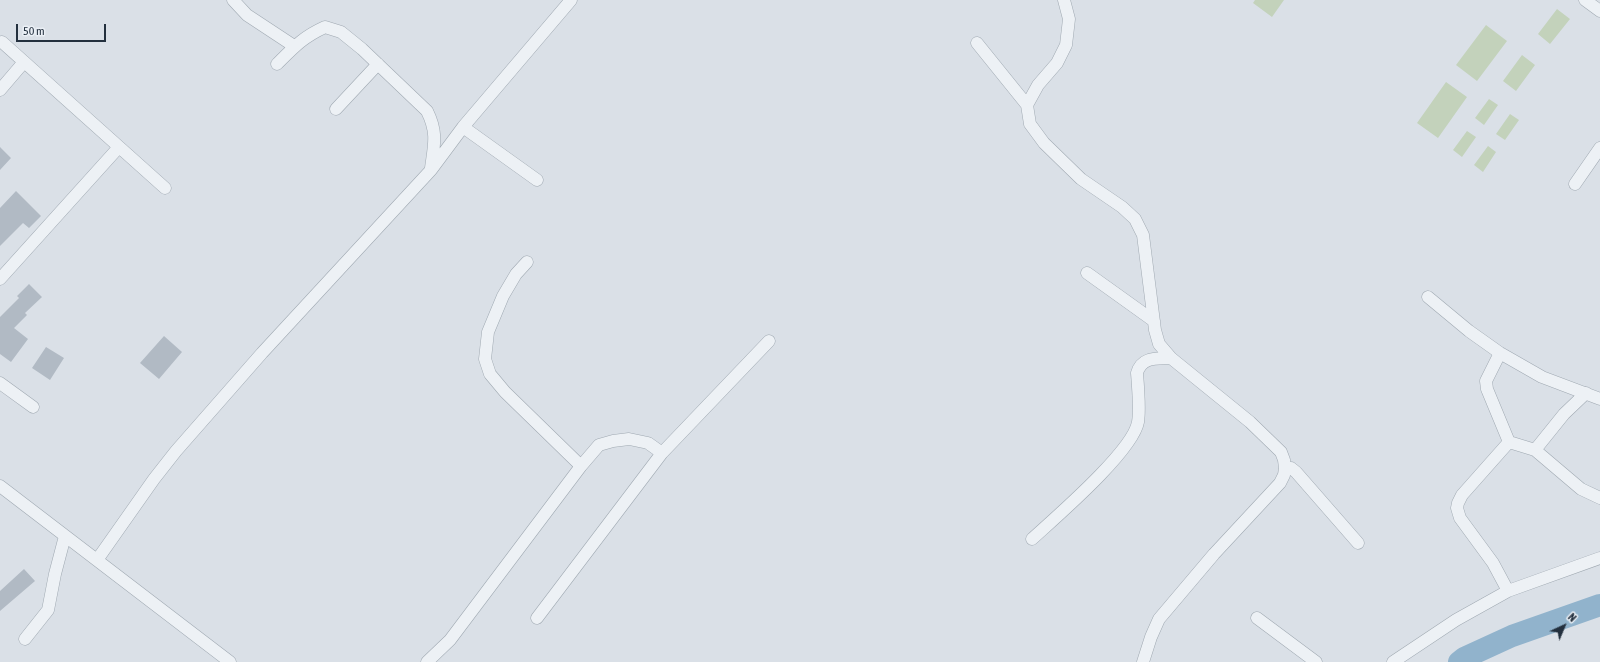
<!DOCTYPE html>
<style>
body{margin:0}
#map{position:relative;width:1600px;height:662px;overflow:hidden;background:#dae0e7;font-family:"Asap Condensed",sans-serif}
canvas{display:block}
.north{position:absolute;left:1544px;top:606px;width:40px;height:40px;-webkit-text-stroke:3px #eaeff5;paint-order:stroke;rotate:44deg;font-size:11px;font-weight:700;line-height:16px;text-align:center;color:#23303e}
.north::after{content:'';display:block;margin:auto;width:14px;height:18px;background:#23303e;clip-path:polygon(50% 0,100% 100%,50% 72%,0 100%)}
.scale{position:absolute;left:16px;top:24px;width:90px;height:18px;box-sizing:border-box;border:2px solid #23303e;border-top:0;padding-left:5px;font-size:12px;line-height:14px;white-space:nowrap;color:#23303e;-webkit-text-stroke:3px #eaeff5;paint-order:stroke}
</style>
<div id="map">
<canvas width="1600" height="662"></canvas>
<div class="north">N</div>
<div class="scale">50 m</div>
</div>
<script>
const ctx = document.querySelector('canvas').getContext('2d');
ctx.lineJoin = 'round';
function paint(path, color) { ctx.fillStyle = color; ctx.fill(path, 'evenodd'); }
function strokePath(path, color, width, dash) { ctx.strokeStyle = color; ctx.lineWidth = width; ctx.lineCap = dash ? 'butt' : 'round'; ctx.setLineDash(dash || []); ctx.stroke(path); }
const green = new Path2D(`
 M1255,0h29l-12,17 -19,-14z
 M1557,9l13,10 -20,25 -12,-10z
 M1486,25l21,16 -30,40 -21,-16z
 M1522,55l13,10 -19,26 -13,-10z
 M1446,82l21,15 -29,41 -21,-15z
 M1489,99l9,6 -14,20 -9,-7z
 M1510,114l9,6 -14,20 -9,-6z
 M1467,131l9,6 -14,20 -9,-7z
 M1488,146l8,6 -13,20 -9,-7z`);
const river = new Path2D(`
 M1459,662l5,-4 48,-22 88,-31`);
const building = new Path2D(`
 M0,147l11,11 -11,12z
 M16,191l25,25 -12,12 -6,-5 -23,23v-38z
 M29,284l13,13 -17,16 2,2 -13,13 14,11 -17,23 -11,-8v-37l19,-19 -2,-2z
 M164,336l18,16 -23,27 -19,-16z
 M46,347l18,11 -14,22 -18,-12z
 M24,569l11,12 -35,30v-20z`);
const minor = new Path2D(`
 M233,0l14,15 47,31
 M1585,0l15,11
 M2,42l163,146
 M977,43l50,62 3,19 14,19 37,36 41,28 13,12 8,16 12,95 4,14 12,14 79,64 31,30 3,8 1,8 -1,7 -4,8 -66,71 -55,65 -8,18 -8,25
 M277,64c17,-17 26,-27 48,-37l16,5 21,17 65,62c11,22 7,34 4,57
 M0,90l24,-28
 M1027,105l11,-20 19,-22 9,-18 3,-26 -5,-19
 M336,109l42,-45
 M463,127l74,53
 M1575,184l25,-36
 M527,262l-11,12 -13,22 -15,36 -3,27 5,15 15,18 76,74
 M1087,273l67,48
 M0,279l119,-132
 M1428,297l41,34 31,22 42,24 58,22
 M1500,353l-14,28 1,8 22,53 26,8 46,39 19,9
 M0,383l33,24
 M1535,450l29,-36 22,-21
 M1285,468h6l5,4 62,71
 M0,486l230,176
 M1032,539c24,-22 101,-88 106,-117 2,-12 0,-37 -1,-49 5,-17 20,-14 34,-15
 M97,560l57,-81 22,-28 86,-98 169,-183 32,-43 108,-127
 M1508,591l-15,-28 -33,-45 -3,-10 1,-5 4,-8 47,-53
 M537,618l125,-165 107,-112
 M1257,618l59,44
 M25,639l23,-29 7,-36 10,-38
 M427,662l23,-22 131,-174 18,-21 14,-4 16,-2 19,4 14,10
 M1393,662l63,-42 52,-29 92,-33`);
paint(green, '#c3d2bb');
strokePath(river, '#91b3cc', 22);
paint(building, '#b1bac4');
strokePath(minor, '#9fa8b1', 13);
strokePath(minor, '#edf1f5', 12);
</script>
